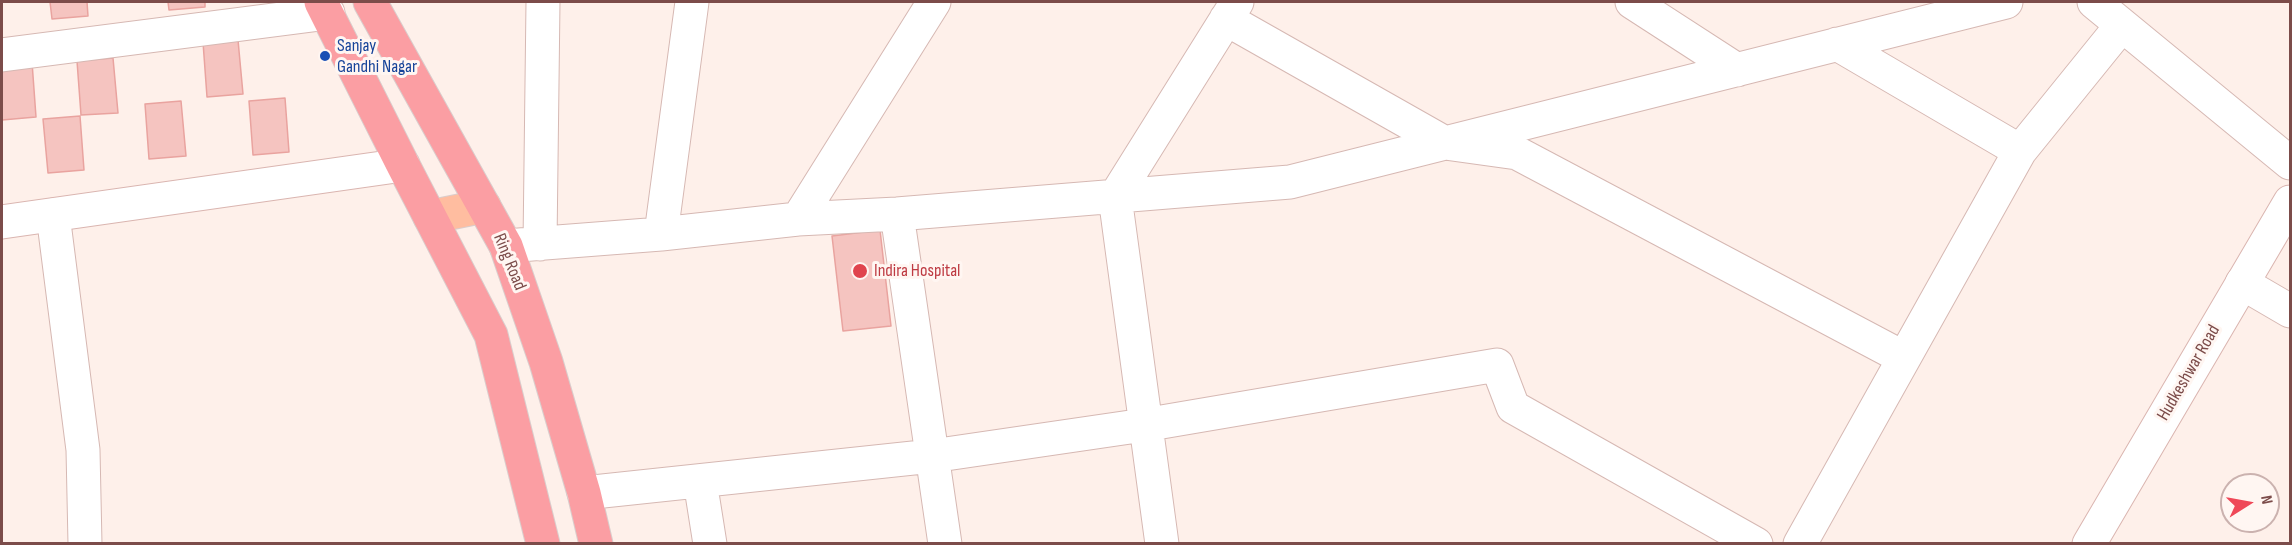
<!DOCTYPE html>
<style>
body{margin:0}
#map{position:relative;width:2292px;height:545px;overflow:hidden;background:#fef0ea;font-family:"Sofia Sans Condensed",sans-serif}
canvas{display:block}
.frame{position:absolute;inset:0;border:3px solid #7c4c4a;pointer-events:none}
.north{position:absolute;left:2220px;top:473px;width:60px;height:60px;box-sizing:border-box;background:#fff6f2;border:2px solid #cbb2af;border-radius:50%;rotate:79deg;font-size:16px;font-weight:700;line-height:24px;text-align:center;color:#7c4c4a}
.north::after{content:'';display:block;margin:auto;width:21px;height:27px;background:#ef4858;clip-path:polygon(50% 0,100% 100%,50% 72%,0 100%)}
</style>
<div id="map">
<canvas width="2292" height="545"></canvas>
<div class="frame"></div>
<div class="north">N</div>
</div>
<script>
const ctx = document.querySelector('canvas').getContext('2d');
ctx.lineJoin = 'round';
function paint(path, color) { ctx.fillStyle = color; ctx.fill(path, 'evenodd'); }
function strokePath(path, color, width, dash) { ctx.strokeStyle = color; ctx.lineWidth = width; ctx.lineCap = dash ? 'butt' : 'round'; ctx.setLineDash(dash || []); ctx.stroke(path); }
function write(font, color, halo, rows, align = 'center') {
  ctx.font = font + ' "Sofia Sans Condensed",sans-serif'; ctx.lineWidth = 6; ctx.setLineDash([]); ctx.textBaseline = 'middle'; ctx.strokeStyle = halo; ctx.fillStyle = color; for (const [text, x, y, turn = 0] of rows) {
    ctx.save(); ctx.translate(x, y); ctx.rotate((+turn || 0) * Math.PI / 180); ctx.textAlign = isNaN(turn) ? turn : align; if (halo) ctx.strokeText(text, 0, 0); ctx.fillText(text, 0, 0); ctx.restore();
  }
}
const building = new Path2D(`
 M50,2h37l1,14 -36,3z
 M168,2h37v5l-36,3z
 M238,40l5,54 -36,3 -4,-55z
 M113,58l5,55 -37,2 -4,-54z
 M32,62l4,55 -34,3v-55z
 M285,98l4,54 -36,3 -4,-54z
 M181,101l5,55 -37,3 -4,-55z
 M80,116l4,54 -36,3 -5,-54z
 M880,230l11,96 -48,5 -11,-95z`);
const street = new Path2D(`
 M1632,2l105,68
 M2094,2l196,161
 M1226,19l219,124 72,10 387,205
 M1837,44l183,107
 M2,55l326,-42
 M897,214l48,330
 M53,215l30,235 2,94
 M798,219l136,-217
 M661,234l31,-232
 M540,244l3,-242
 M506,246l155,-12 137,-15 99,-5 393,-32 716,-180
 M2242,283l48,28
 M700,481l10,63
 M584,493l348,-37 212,-31 353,-60 16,42 243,137
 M1162,544l-47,-347 122,-195
 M1800,544l220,-393 102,-126`);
const secondary = new Path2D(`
 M2,222l401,-57
 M2089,544l201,-342`);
const primary = new Path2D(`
 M430,217l54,-11`);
const highway = new Path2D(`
 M321,2l82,163 88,170 52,209
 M370,2l136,244 40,116 38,131 12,51`);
const markers = [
 [325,56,6,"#1a4fb4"],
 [860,271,8,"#e0444e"]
];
const transitNames = [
 ["Sanjay",337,46],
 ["Gandhi Nagar",337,67]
];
const streetNames = [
 ["Ring Road",509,262,68],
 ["Hudkeshwar Road",2189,373,-60]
];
const healthNames = [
 ["Indira Hospital",874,271]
];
paint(building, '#f5c4c0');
strokePath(building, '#e9a39f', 1.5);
strokePath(street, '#d6b8b3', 35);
strokePath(secondary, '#dab5b0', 35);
strokePath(primary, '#dacdcc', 35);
strokePath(highway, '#dacdcc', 35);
strokePath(street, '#fff', 33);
strokePath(secondary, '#fff', 33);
strokePath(primary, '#ffbda0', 33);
strokePath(highway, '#fb9ea3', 33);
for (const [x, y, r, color] of markers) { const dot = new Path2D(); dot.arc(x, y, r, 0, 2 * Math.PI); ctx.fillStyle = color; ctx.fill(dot); strokePath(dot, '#fff6f2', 2); }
write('18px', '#164399', '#fff6f2', transitNames, 'left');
write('18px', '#7c4c4a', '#fff6f2', streetNames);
write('18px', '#be3a42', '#fff6f2', healthNames, 'left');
</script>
